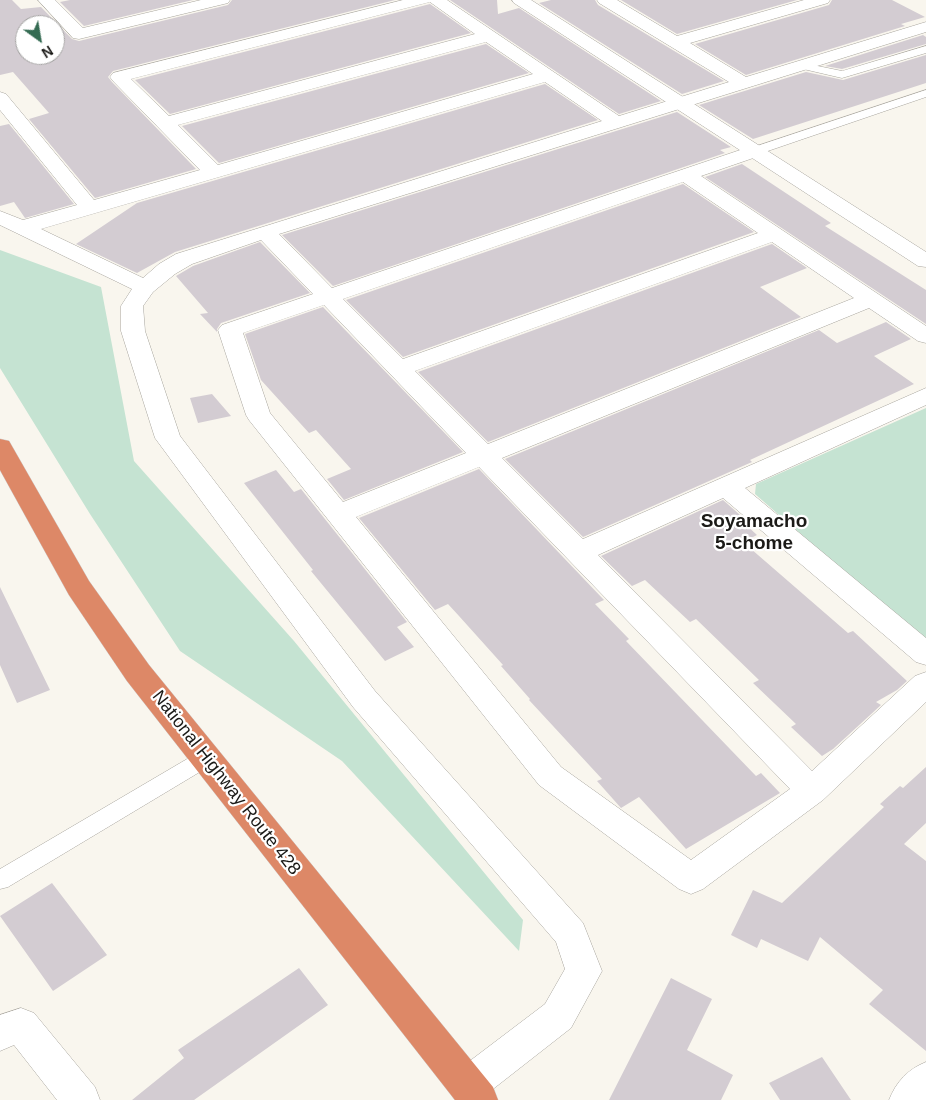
<!DOCTYPE html>
<style>
body{margin:0}
#map{position:relative;width:926px;height:1100px;overflow:hidden;background:#f9f6ee;font-family:Arial,sans-serif}
canvas{display:block}
.north{position:absolute;left:15px;top:15px;width:50px;height:50px;box-sizing:border-box;background:#fff;border:1px solid #a4a3a2;border-radius:50%;rotate:148deg;font-size:14px;font-weight:700;line-height:20px;text-align:center;color:#1b1a17}
.north::after{content:'';display:block;margin:auto;width:18px;height:22px;background:#346b52;clip-path:polygon(50% 0,100% 100%,50% 72%,0 100%)}
</style>
<div id="map">
<canvas width="926" height="1100"></canvas>
<div class="north">N</div>
</div>
<script>
const ctx = document.querySelector('canvas').getContext('2d');
ctx.lineJoin = 'round';
function paint(path, color) { ctx.fillStyle = color; ctx.fill(path, 'evenodd'); }
function strokePath(path, color, width, dash) { ctx.strokeStyle = color; ctx.lineWidth = width; ctx.lineCap = dash ? 'butt' : 'round'; ctx.setLineDash(dash || []); ctx.stroke(path); }
function write(font, color, halo, rows, align = 'center') {
  ctx.font = font + ' Arial,sans-serif'; ctx.lineWidth = 4.5; ctx.setLineDash([]); ctx.textBaseline = 'middle'; ctx.strokeStyle = halo; ctx.fillStyle = color; for (const [text, x, y, turn = 0] of rows) {
    ctx.save(); ctx.translate(x, y); ctx.rotate((+turn || 0) * Math.PI / 180); ctx.textAlign = isNaN(turn) ? turn : align; if (halo) ctx.strokeText(text, 0, 0); ctx.fillText(text, 0, 0); ctx.restore();
  }
}
const green = new Path2D(`
 M0,250l101,37 33,174 160,180 229,279 -4,31 -177,-190 -162,-110 -90,-137 -90,-146z
 M926,408v232l-5,-1 -166,-145 1,-10z`);
const building = new Path2D(`
 M0,0h12l9,9 20,-2 31,32 7,2 149,-36 4,-5h163l-282,71 -5,6 4,5 84,87 -101,29 -66,-79 20,-6 -36,-41 -13,3zM25,25h30v30h-30z
 M70,0h123l-109,26 -24,-24z
 M450,0h47l1,14 21,-6 142,93 -42,13z
 M551,0h44l3,5 126,76 -42,13 -143,-91z
 M621,0h176l-120,34z
 M832,0h60l33,17 -24,7 4,2 -159,49 -51,-31 134,-39z
 M430,4l41,29 -301,81 -35,-34z
 M923,35l3,2v7l-84,25 -17,-3z
 M486,44l43,29 -310,90 -37,-37z
 M926,55v28l-173,56 -54,-34 107,-33 37,8z
 M545,84l53,36 -423,132 -38,21 -61,-29 61,-41z
 M677,112l54,35 -11,3 5,3 -392,133 -51,-51z
 M9,124l65,80 -49,14 -11,-16 -14,4v-80z
 M742,164l89,59 -6,3 101,64v34l-221,-147z
 M683,184l71,48 -351,125 -57,-57z
 M260,242l50,51 -89,30 -4,6v3l-17,-18 8,-1 -32,-37 17,-10z
 M772,244l35,24 -47,19 41,30 -313,125 -70,-70z
 M323,307l140,145 -119,48 -17,-21 24,-10 -35,-39 -7,3 -48,-53 -16,-46z
 M886,322l25,17 -37,17 40,28 -164,76 2,2 -169,75 -78,-78 314,-129 18,13z
 M212,394l19,22 -33,7 -8,-25z
 M479,469l125,131 -9,4 34,35 -3,2 130,135 5,-3 19,20 -94,56 -47,-52 -18,11 -24,-27 5,-2 -73,-79 1,-1 -29,-33 2,-1 -44,-49 -11,-12 -13,6 -76,-92z
 M276,470l18,22 7,-3 106,133 -10,5 17,20 -29,14 -74,-90 2,-1 -69,-87z
 M723,500l25,22 -4,1 13,12 -14,7 105,91 5,-2 54,50 -10,9 -21,12 5,3 -48,44 -11,7 -31,-29 5,-3 -43,-41 6,-3 -63,-61 -6,3 -45,-42 -13,6 -31,-30z
 M0,587l50,103 -33,13 -17,-38z
 M926,767v56l-22,21 22,17v190l-57,-47 14,-14 -63,-53 -12,24 -47,-22 -4,9 -26,-13 22,-45 29,13 102,-96 -4,-3 20,-18 3,2z
 M52,883l55,72 -54,36 -53,-75z
 M299,968l29,37 -134,95h-62l52,-42 -6,-8z
 M671,978l41,21 -25,51 46,25 -12,25h-112z
 M822,1057l29,43h-71l-11,-17z`);
const lane = new Path2D(`
 M926,46v7l-84,25 -43,-10 -2,-2 6,-3 39,8z
 M926,90v7l-167,57h-8l-2,-3 2,-3z
 M206,750l7,2 3,6 -3,6 -205,123 -8,2v-20l199,-117z`);
const street = new Path2D(`
 M38,0h17l28,28 118,-28h29l-2,3 -149,36 -6,-1z
 M403,0h44l172,116 110,-34 -130,-79 -2,-3h20l60,36 127,-36h26l-2,3 -138,40 56,34 180,-55v10l-647,202 53,54 423,-143 7,2 3,4 -3,4 -61,21 225,150v17l-8,-2 -49,-33 -367,150 81,81 343,-151v17l-181,83 181,150v27l-10,-3 -193,-164 -125,57 214,216 103,-95 11,-4v30l-103,98 -120,89 -12,5 -12,-5 -140,-104 -290,-365 -3,-5 -28,-85 4,-5 91,-31 -52,-54 -69,24 -17,10 -22,18 -10,14 2,25 35,105 195,255 208,232 19,48 -31,57 -92,72 -25,-1 -5,-13 5,-13 91,-69 20,-35 -9,-27 -203,-235 -198,-269 -34,-107v-25l11,-17 -132,-64v-14l23,9 54,-15 -77,-95v-18l6,2 88,106 106,-30 -87,-89 -3,-4 3,-4zM430,2l45,32 -306,82 -38,-37zM486,42l47,32 -315,91 -40,-40zM545,82l57,39 -426,133 -17,10 -16,14 -102,-49zM683,182l75,51 -355,126 -60,-60zM772,242l82,56 -366,146 -73,-73zM324,305l142,148 -123,49 -73,-89 -27,-80zM479,467l311,322 -99,71 -130,-93 -205,-250z
 M21,1008l13,5 61,74 5,13h-43l-43,-55 -14,6v-36z
 M926,1062v38h-37c7,-18 19,-31 37,-38z`);
const secondary = new Path2D(`
 M512,0h19l395,252v15l-8,-1 -404,-263z`);
const highway = new Path2D(`
 M0,439l9,2 80,140 60,84 344,422 5,13h-43l-328,-419 -58,-86 -69,-125z`);
const streetNames = [
 ["National Highway Route 428",226,783,52]
];
const neighbourhoodNames = [
 ["Soyamacho",754,522],
 ["5-chome",754,544]
];
paint(green, '#c5e3d2');
paint(building, '#d3ccd2');
strokePath(lane, '#a8a59e', 1);
strokePath(street, '#a8a59e', 1);
strokePath(secondary, '#a8a59e', 1);
strokePath(highway, '#d1d1d1', 1);
paint(lane, '#fff');
paint(street, '#fff');
paint(secondary, '#fff');
paint(highway, '#dd8867');
write('18px', '#1b1a17', '#fff', streetNames);
write('bold 19px', '#1b1a17', '#fff', neighbourhoodNames);
</script>
